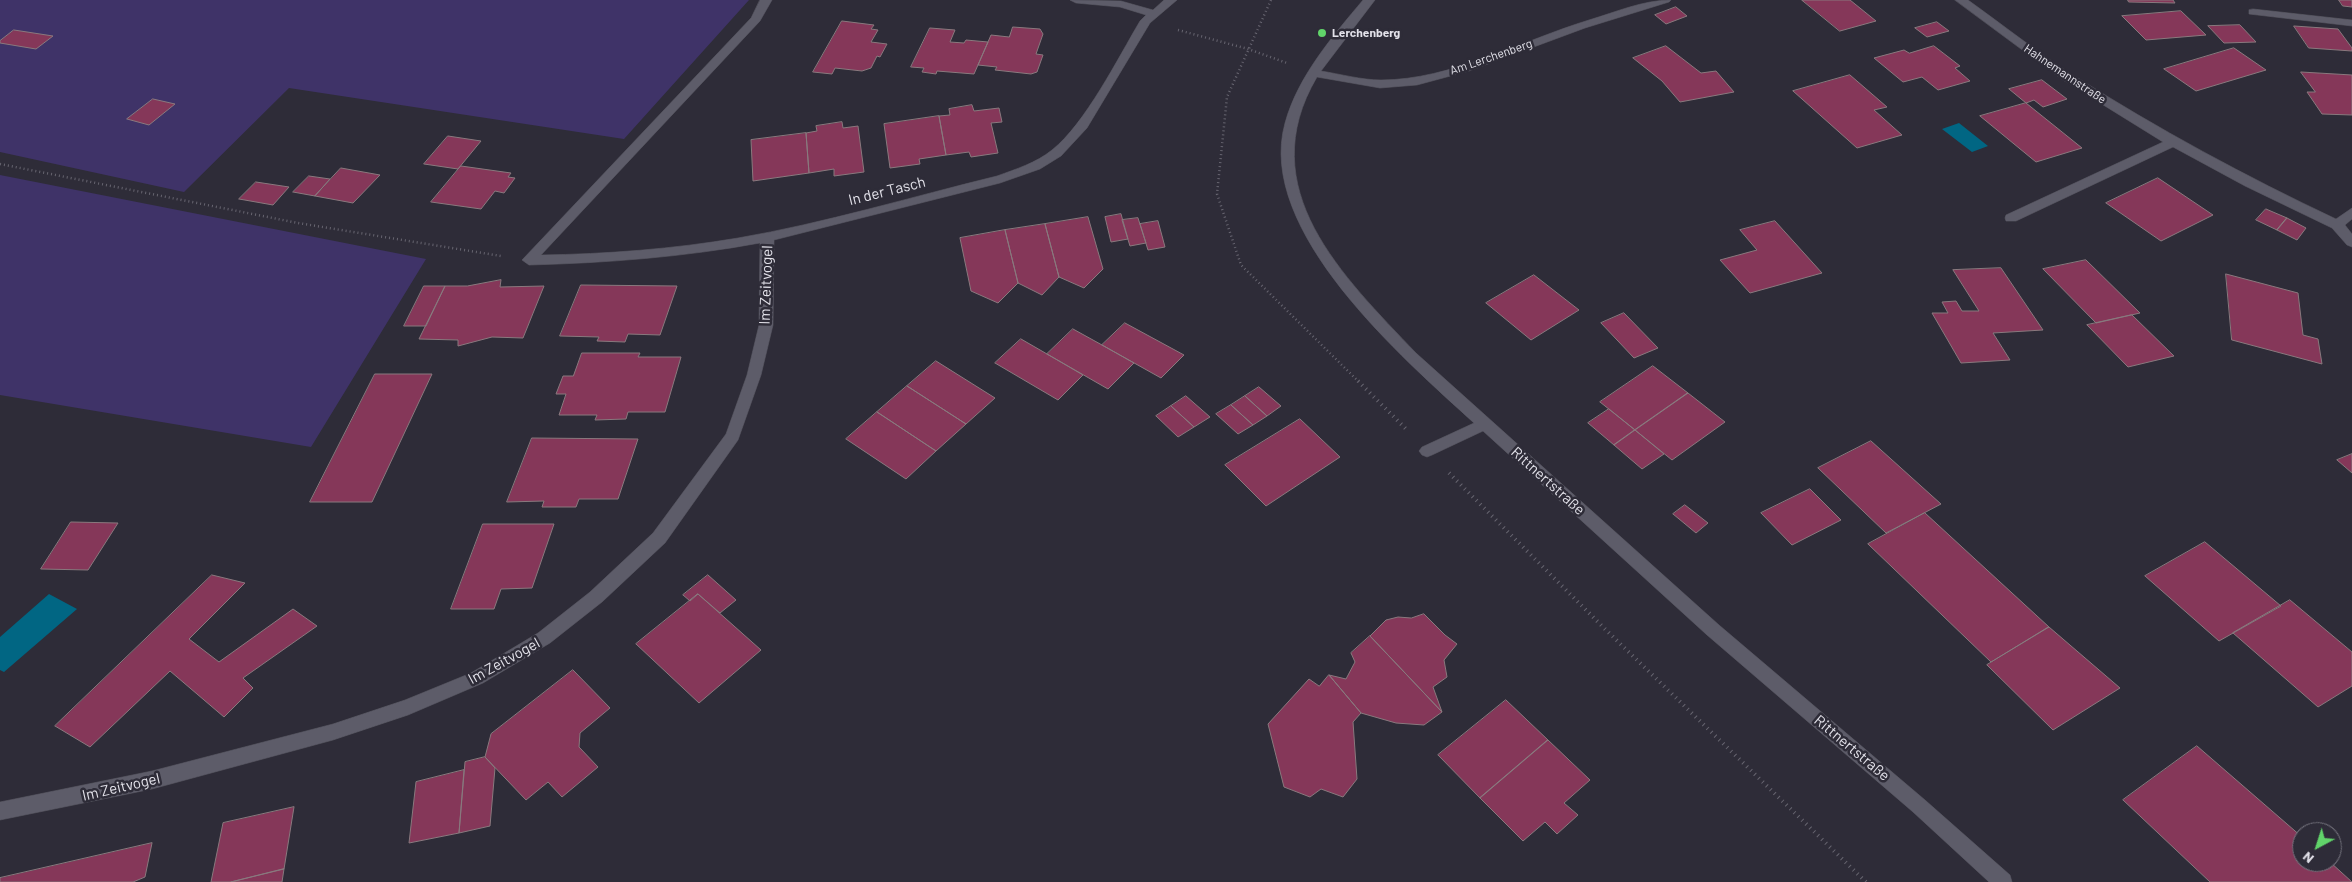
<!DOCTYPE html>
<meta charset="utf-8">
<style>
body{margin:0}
#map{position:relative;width:2352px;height:882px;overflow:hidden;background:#2e2c38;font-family:Barlow,sans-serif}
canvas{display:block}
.north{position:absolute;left:2292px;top:822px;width:50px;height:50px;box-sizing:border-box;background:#2e2c38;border:1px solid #76757f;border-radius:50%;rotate:220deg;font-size:14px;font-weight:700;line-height:20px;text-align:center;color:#e3e2ea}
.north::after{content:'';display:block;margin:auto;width:18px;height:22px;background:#61d46a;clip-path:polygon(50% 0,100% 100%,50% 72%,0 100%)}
</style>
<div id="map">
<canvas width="2352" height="882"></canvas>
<div class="north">N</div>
</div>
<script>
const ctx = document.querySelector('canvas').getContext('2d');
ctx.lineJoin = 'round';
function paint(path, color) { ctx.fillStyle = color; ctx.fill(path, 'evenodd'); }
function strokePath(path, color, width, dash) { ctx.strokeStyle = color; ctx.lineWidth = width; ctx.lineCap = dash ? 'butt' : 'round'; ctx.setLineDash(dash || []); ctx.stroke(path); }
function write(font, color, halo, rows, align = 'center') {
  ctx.font = font + ' Barlow,sans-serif'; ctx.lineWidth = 5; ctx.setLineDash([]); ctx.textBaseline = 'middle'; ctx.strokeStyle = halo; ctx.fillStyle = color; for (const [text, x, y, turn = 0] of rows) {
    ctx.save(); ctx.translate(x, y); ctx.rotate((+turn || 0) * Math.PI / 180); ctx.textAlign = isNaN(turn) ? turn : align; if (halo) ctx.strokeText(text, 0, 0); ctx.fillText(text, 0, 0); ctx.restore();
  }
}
const green = new Path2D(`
 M0,0h749l-125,139 -335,-51 -105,104 -184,-40z
 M0,175l426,84 -115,188 -311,-52z`);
const water = new Path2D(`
 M1959,123l29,23 -16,6 -30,-23z
 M49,594l28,15 -73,63 -4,-2v-33z`);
const building = new Path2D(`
 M1802,0h48l26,21 -36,10z
 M2128,0h45l2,3 -46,-1z
 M2339,0h13v7l-9,-1z
 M1676,7l11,9 -21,8 -11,-9z
 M2181,11l25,24 -60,5 -24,-24z
 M842,21l32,4 -3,4 7,1 -7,12 16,2 -7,13 -3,-1 -6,12 -9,3 -27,-3 -3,6 -19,-2z
 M1937,22l12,9 -22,6 -12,-9z
 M2240,25l16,17 -32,1 -16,-17z
 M2294,26l44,3 14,19v3l-43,-3z
 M1013,27l27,2 3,5 -7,20 7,1 -6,17 -6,2 -36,-4 2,-3 -19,-2 13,-30 18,2z
 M930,28l25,2 -5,12 14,1 2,-3 22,2 -14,32 -37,-3 -1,3 -14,-2 2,-4 -13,-1z
 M14,30l39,6 -17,13 -36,-6v-2z
 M1666,46l35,27 15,-2 18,21 -54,10 -18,-21 -29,-23z
 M1934,46l26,20 -5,2 15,13 -32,9 -16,-13 -19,5 -29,-24 30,-8 5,3z
 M2234,48l32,22 -70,21 -32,-22z
 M2301,72l51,3v40l-30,-1 -15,-22h8z
 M1850,75l37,32 -13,3 28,25 -45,13 -64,-57z
 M2042,80l25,19 -24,8 -9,-7 -8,3 -17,-14z
 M153,99l22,5 -26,21 -22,-6z
 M2026,103l56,45 -46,14 -56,-46z
 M972,105l2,6 25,-3 3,14 -11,1 7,30 -27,4 -2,-5 -23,3 -7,-39 11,-1 -1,-6z
 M939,116l7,39 -27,4 1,5 -30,4 -6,-44z
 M842,122l1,6 15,-2 6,46 -30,4v-7l-25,4 -3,-40 11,-2 -1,-5z
 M806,133l3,40 -56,8 -2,-41z
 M448,136l33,5 -23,28 -34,-5z
 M461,166l50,7 -3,4 7,1 -11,15 -9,-2 -14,18 -50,-7z
 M341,168l39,7 -27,28 -38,-7z
 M309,176l21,3 -15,17 -22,-4z
 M2158,178l55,37 -52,26 -55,-38z
 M256,182l33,5 -16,18 -34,-6z
 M2266,209l21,9 -10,12 -21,-10z
 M1121,214l7,25 -17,3 -6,-25z
 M1088,217l15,52 -19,19 -25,-11 -14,-53z
 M1138,218l8,25 -16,3 -8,-26z
 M2287,218l19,10 -9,12 -20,-10z
 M1158,221l7,26 -17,3 -8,-26z
 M1775,221l47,52 -72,20 -30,-33 37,-10 -17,-20z
 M1045,224l14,53 -17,18 -24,-12 -13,-53z
 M1005,230l13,53 -20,20 -27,-12 -11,-53z
 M2086,260l54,53 -44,10 -53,-54z
 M2001,268l42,62 -50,3 17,27 -49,3 -29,-50h16l-6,-11 14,-1 6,10h17l-26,-41z
 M2226,274l72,19 5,42 15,4 4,25 -90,-24z
 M1534,275l45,35 -48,30 -45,-37z
 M501,280l-1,7 44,-1 -21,52 -31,-1 -34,9v-6l-39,-1 26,-53h22z
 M581,285l96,1 -17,49 -32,-1 -3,8 -28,-1 2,-4 -39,-1z
 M424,286h21l-19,40h-22z
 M1624,313l34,35 -24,10 -33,-35z
 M2132,315l42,41 -46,11 -41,-42z
 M1125,323l59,32 -23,23 -59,-33z
 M1073,329l29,16 32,18 -26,26 -61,-35z
 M1021,339l26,15 36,21 -25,25 -63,-37z
 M582,353h58l-2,4h43l-16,55h-37l-2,7 -31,1 2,-5h-38l7,-21h-10l7,-18h10z
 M936,361l59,37 -29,26 -59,-38z
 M1653,366l35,27 -53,37 -35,-28z
 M375,374h57l-60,128h-62z
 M907,386l59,38 -30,27 -59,-39z
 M1259,387l22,19 -14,10 -22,-20z
 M1688,393l37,29 -53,38 -37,-30z
 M1186,396l24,21 -16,10 -23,-21z
 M1245,396l22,20 -14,9 -22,-20z
 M1231,405l22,20 -15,9 -22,-20z
 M1171,406l23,21 -16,10 -22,-21z
 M1609,409l26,21 -21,15 -26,-22z
 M877,412l59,39 -30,28 -60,-40z
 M1300,419l40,38 -74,49 -41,-41z
 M1635,430l29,24 -22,15 -28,-24z
 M532,438l106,1 -20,60h-39l-3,8h-34l2,-6 -37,1z
 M1871,441l70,63 -55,29 -68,-65z
 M2352,454v19l-15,-13z
 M1810,489l31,31 -49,25 -31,-32z
 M1685,505l23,18 -12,10 -23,-19z
 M1925,513l124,114 -58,35 -123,-118z
 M71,522l47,1 -30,47 -47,-1z
 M483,524h71l-22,64 -31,1 -7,20h-43z
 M2205,542l76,64 -62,35 -74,-65z
 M212,575l33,8 -56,56 30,23 74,-53 24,17 -74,52 10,10 -29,29 -54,-46 -80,76 -35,-21z
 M708,575l28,25 -16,13 -22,-19 -8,7 -7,-6z
 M698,594l63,56 -62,53 -63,-59z
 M2290,600l62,52v34l-34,21 -85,-74z
 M1424,614l21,21 12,9 -13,16 3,17 -14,10 9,25 -72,-76 16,-16 12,-3 13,1z
 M2049,627l71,61 -67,42 -66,-65z
 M1370,636l72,76 -18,13 -28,-2 -35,-10 -32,-38 17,4 9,-17 -4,-9z
 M573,670l37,38 -30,25 -1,14 19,20 -36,30 -14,-15 -22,18 -41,-43 6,-23z
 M1329,675l32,38 -8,9 4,57 -14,18 -22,-8 -11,8 -26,-10 -16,-63 41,-45 10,7z
 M1506,700l42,40 -68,58 -42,-43z
 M1548,740l42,40 -26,23 14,12 -21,19 -12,-12 -22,19 -43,-43z
 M2197,746l105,91v25h28l22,20h-142l-87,-82z
 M485,757l10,11 -5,58 -31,7 6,-71z
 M464,770l-5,63 -50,10 7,-61z
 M294,807l-10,62 -53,13h-20l12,-59z
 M152,843l-7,34 -12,5h-133v-4z
 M284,869l-2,13h-51z`);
const pathFar1 = new Path2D(`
 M1271,0l-44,97 -10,97 24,71 118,117
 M1178,30l70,19 39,14
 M0,164l298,59 203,33`);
const path = new Path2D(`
 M1358,381l50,50
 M1449,473l156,156 261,253`);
const minor = new Path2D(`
 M760,0h12l-12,21 -219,234c66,-1 132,-6 197,-17 87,-15 173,-41 259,-62 19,-7 39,-13 55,-26 33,-26 66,-92 88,-129l6,-6 -26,-8 -44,-4 -6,-3 51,1 32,9 11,-10h13l-27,23 -63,105 -26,28 -21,13 -40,14 -226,57 -1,85 -12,50 -23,65 -73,103 -63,59 -52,41 -67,40 -75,32 -75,25 -181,49 -152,31v-18l152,-31 181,-47 72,-24 66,-27 67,-40 52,-41 63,-59 73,-99 21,-59 12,-50 1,-82c-76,14 -153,20 -231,22l-7,-5 229,-242z
 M1363,0h12l-54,71c19,3 41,9 60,9 70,0 142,-40 208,-60 27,-8 54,-20 82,-20l-2,2 -84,26 -116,43 -52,14 -37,3 -63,-11c-66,112 26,199 99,276l303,272 206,175 85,75 2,7h-23l-76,-70 -206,-177 -224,-204 -51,24 -5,2 -5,-2 -3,-4 3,-4 52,-24c-71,-65 -219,-192 -189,-300 13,-47 47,-86 78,-123z
 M1955,0h13c35,25 69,52 105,75 85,54 172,101 263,144l16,-11v11l-7,6 7,9v13l-5,-2 -15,-17 -87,-42 -72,-39 -157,74h-10l-1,-3 1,-3 157,-73 -100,-62z
 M2253,9l99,11v6l-103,-12v-4z`);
const markers = [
 [1322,33,5,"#61d46a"]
];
const farPoinames = [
 ["Lerchenberg",1332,33]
];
const farStreetnames = [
 ["Am Lerchenberg",1491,57,-19],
 ["Hahnemannstraße",2065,74,34]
];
const streetNames = [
 ["In der Tasch",887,191,-14],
 ["Im Zeitvogel",766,285,-88],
 ["Rittnertstraße",1548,481,42],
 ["Im Zeitvogel",504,661,-29],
 ["Rittnertstraße",1852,748,40],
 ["Im Zeitvogel",121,787,-13]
];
paint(green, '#3f3368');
paint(water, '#016683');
paint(building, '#853759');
strokePath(building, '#89797e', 1);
strokePath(minor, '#4b4a54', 1);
strokePath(pathFar1, '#676570', 2.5, [1, 3]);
strokePath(path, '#676570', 4, [1, 4.5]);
paint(minor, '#5d5c69');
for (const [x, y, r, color] of markers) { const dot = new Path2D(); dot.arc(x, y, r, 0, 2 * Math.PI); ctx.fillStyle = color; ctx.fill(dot); strokePath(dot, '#2e2c38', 2); }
write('bold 12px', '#e3e2ea', '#2e2c38', farPoinames, 'left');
write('12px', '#e3e2ea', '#2e2c38', farStreetnames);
write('15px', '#e3e2ea', '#2e2c38', streetNames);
</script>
